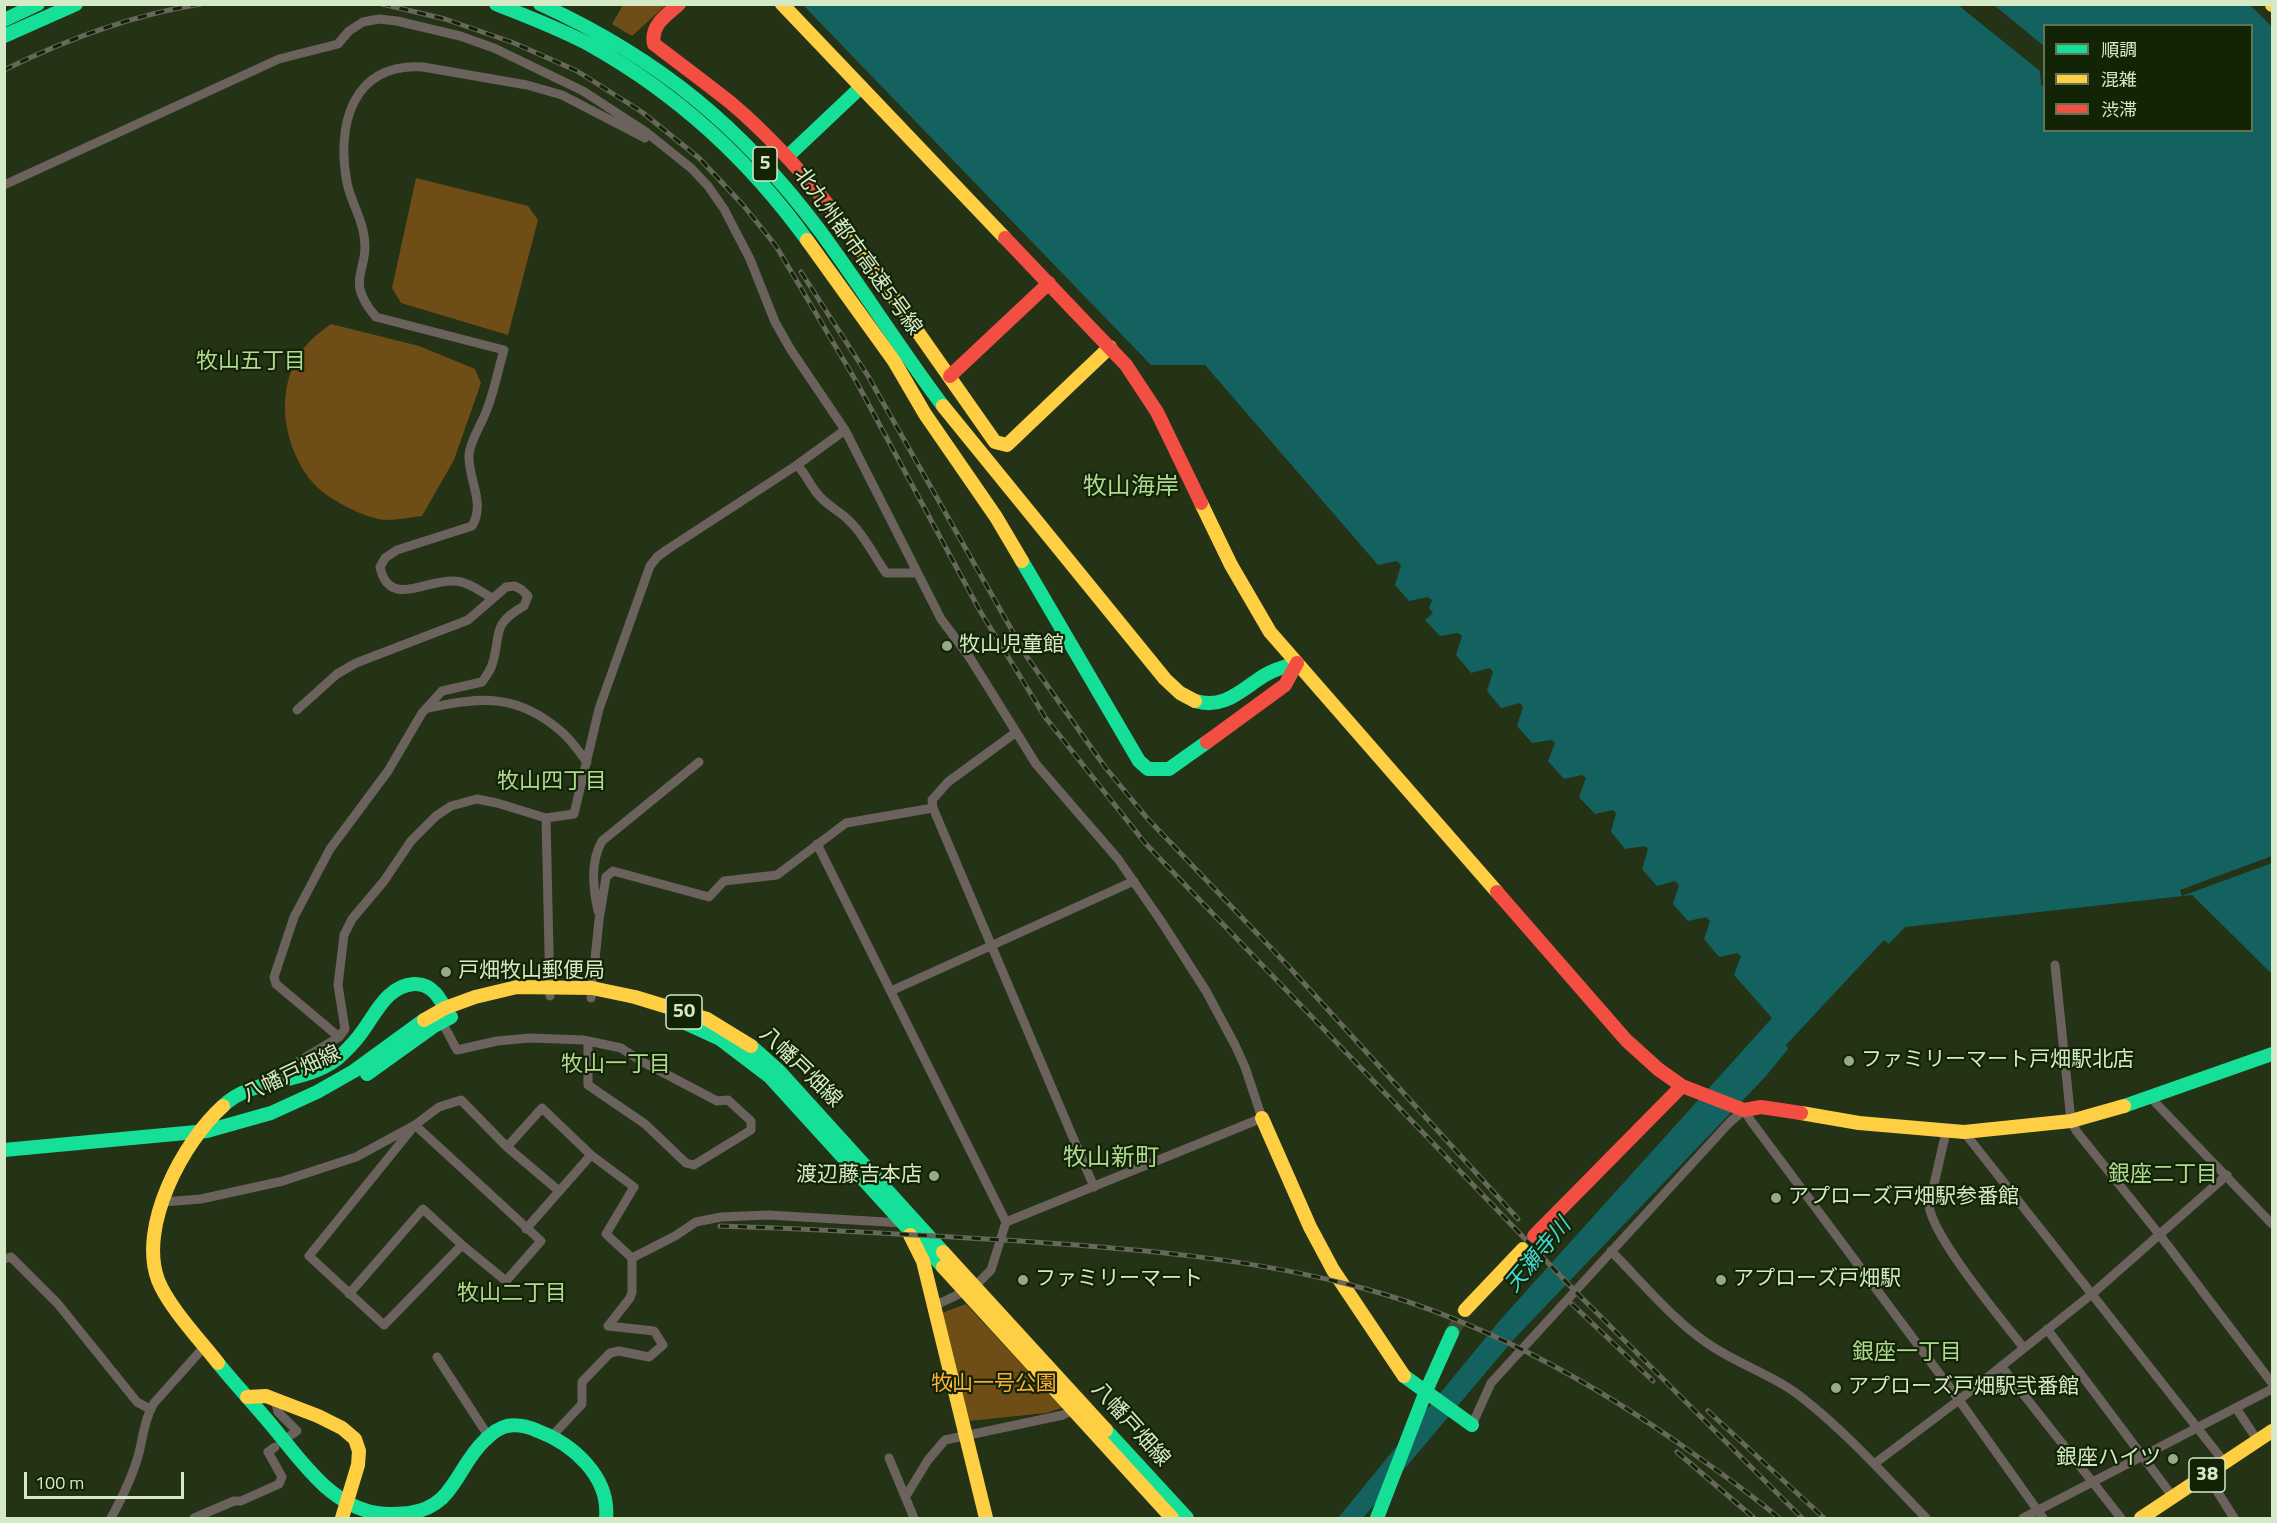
<!DOCTYPE html>
<meta charset="utf-8">
<style>
body{margin:0}
#map{position:relative;width:2277px;height:1523px;overflow:hidden;background:#243216;font-family:"Titillium Web","Noto Sans JP",sans-serif}
canvas{display:block}
.frame{position:absolute;inset:0;border:6px solid #d4eac6;pointer-events:none}
.legend{position:absolute;left:2043px;top:24px;width:210px;height:108px;box-sizing:border-box;background:#132306;border:2px solid #607353;margin:0;padding:8px 10px;list-style:none;font-size:18px;color:#d4eac6}
.legend li{display:flex;align-items:center;gap:12px;height:30px}
.legend b{width:30px;border:2px solid #607353}
.scale{position:absolute;left:24px;top:1472px;width:160px;height:27px;box-sizing:border-box;border:3px solid #d4eac6;border-top:0;padding-left:8px;font-size:18px;line-height:21px;white-space:nowrap;color:#d4eac6;-webkit-text-stroke:4px #132306;paint-order:stroke}
</style>
<div id="map">
<canvas width="2277" height="1523"></canvas>
<div class="frame"></div>
<ul class="legend">
<li><b style="height:8px;background:#16e098"></b>順調</li>
<li><b style="height:8px;background:#ffcf43"></b>混雑</li>
<li><b style="height:8px;background:#f24e42"></b>渋滞</li>
</ul>
<div class="scale">100 m</div>
</div>
<script>
const ctx = document.querySelector('canvas').getContext('2d');
ctx.lineJoin = 'round';
function paint(path, color) { ctx.fillStyle = color; ctx.fill(path, 'evenodd'); }
function strokePath(path, color, width, dash) { ctx.strokeStyle = color; ctx.lineWidth = width; ctx.lineCap = dash ? 'butt' : 'round'; ctx.setLineDash(dash || []); ctx.stroke(path); }
function write(font, color, halo, rows, align = 'center') {
  ctx.font = font + ' "Titillium Web","Noto Sans JP",sans-serif'; ctx.lineWidth = 4.5; ctx.setLineDash([]); ctx.textBaseline = 'middle'; ctx.strokeStyle = halo; ctx.fillStyle = color; for (const [text, x, y, turn = 0] of rows) {
    ctx.save(); ctx.translate(x, y); ctx.rotate((+turn || 0) * Math.PI / 180); ctx.textAlign = isNaN(turn) ? turn : align; if (halo) ctx.strokeText(text, 0, 0); ctx.fillText(text, 0, 0); ctx.restore();
  }
}
const green = new Path2D(`
 M623,5v-1l43,1 -34,31 -20,-12z
 M416,178l112,28 10,14 -30,115 -107,-32 -9,-15z
 M331,324l88,22 56,23 6,14 -27,77 -32,56c-11,1 -24,4 -36,4 -13,-1 -27,-7 -39,-13 -11,-6 -25,-14 -33,-23 -31,-35 -40,-93 -13,-132 8,-12 19,-20 30,-28z
 M966,1304l96,104 -16,5 -77,8 -30,-107z`);
const water = new Path2D(`
 M803,5h1155l82,66 1,13 3,5v41h208v-104h-208v20l-50,-41h256l22,22v947l-80,-79 -287,32 -16,17 -5,-4 -98,105 2,4 -22,27 -252,263 -151,179h-25l163,-199 271,-301 -38,-43 7,-19 -4,-3 -18,4 -15,-18 6,-18 -4,-4 -18,4 -15,-17 6,-19 -4,-4 -18,5 -15,-17 6,-20 -3,-3 -20,3 -14,-17 5,-19 -3,-3 -18,4 -16,-17 7,-19 -4,-3 -18,4 -16,-18 7,-18 -4,-3 -19,3 -15,-17 6,-19 -3,-4 -19,5 -14,-17 6,-19 -3,-4 -19,5 -15,-18 6,-19 -4,-3 -18,3 -15,-16 8,-7 -4,-5 3,-8 -4,-3 -19,4 -14,-16 6,-20 -4,-4 -19,4 -173,-200h-54z`);
const pier = new Path2D(`
 M2272,856v7l-90,33 -2,-6z`);
const secondaryTunnel = new Path2D(`
 M1452,1333l13,-23`);
const street = new Path2D(`
 M4,185l275,-126 59,-15 11,-13 14,-9 16,-3 18,2 63,15 34,12 89,43 63,41 45,36 17,18 16,23 26,50 25,63 16,28 54,80 96,189 29,39 66,106 82,95 43,62 45,70 29,54 10,22 17,51 -256,104 -15,48 -17,17 -40,19
 M797,465c9,9 12,18 19,27 8,11 18,16 28,24 18,15 29,38 42,57h30
 M492,598c-11,-6 -25,-17 -38,-17 -28,-2 -65,28 -74,-14l5,-9 12,-8 75,-24c14,-23 -4,-46 -3,-71 1,-14 12,-30 17,-43 8,-20 12,-42 18,-62l-128,-33c-33,-39 -6,-44 -12,-81 -2,-18 -13,-34 -17,-53 -11,-58 5,-120 76,-116l104,18 35,10 83,43
 M428,708c55,-12 91,-14 135,25 9,8 16,19 24,29
 M297,710l40,-36 19,-11 112,-43 38,-33 9,-1 7,4 6,6 -4,10c-34,19 -22,28 -32,59 -2,6 -6,11 -10,17l-40,9 -20,22 -34,58 -58,78 -36,68 -20,60 2,7 63,53
 M1015,733l-67,49 -16,18 1,8 161,379
 M546,818l4,178
 M817,844l189,378
 M598,911c-5,-23 -8,-49 4,-70l97,-79
 M2055,965l16,156 6,11 82,102 113,149
 M891,991l243,-110
 M591,998l8,-78 7,-43 7,-6 96,26 15,-16 53,-6 69,-52 87,-15
 M442,1022l15,28 40,-9 33,-3 54,2 4,1 33,7 20,13 76,40 11,-1 23,21v9l-57,35 -8,-2 -41,-39 -57,-39v-44
 M286,1081l10,-18 43,-26 6,-8 -7,-44 6,-50 8,-16 32,-38 27,-40 25,-25 15,-10 26,-7 20,4 49,15 28,-4 25,-105 51,-143 7,-9 11,-8 129,-84 48,-35
 M2151,1098l121,126
 M415,1125l126,116 -35,40 -44,-36 -78,80 -75,-69z
 M1946,1132l-17,74c5,33 71,111 94,141
 M1964,1132l261,331
 M559,1191l-52,-44 35,-39 49,47
 M163,1202l38,-3 82,-18 73,-24 59,-32 24,-18 22,-7 46,47
 M526,1229l65,-74 43,32 -28,47 26,24v34l-2,6 -22,28 46,5 9,14 -14,12 -30,-6 -9,2 -28,29v22l-30,32
 M1611,1251c31,31 60,67 96,92 31,22 68,32 98,57 44,35 82,78 121,118
 M632,1258l43,-22 21,-14 25,-5 47,-2 135,8
 M4,1259l7,-2 47,47 79,98 13,7
 M349,1294l74,-85 39,36
 M2047,1329l126,168
 M437,1357l52,80
 M2001,1366l120,152
 M275,1400l3,12 19,19 -6,4
 M2236,1408l22,33
 M1472,1425l19,-42 238,-260 15,-13 7,11 208,279 84,118
 M889,1458l25,60
 M1874,1464l85,-64 133,-106 135,-119
 M2212,1483l22,35
 M906,1496l22,-36 17,-20 118,-25 10,-5
 M111,1518c11,-20 22,-43 28,-65 4,-17 6,-35 15,-50l50,-56
 M194,1518l40,-17h7l38,-17 3,-7 -14,-25 7,-5
 M2023,1518l249,-129`);
const fast = new Path2D(`
 M496,4c32,13 65,25 96,42 85,48 158,115 215,194
 M540,4c118,54 202,123 280,227 42,57 80,118 123,175
 M4,20l34,-16
 M4,36l72,-32
 M787,157l74,-70
 M1022,561l117,200 9,8h21l38,-27
 M1195,701c30,9 47,-12 70,-26 10,-6 21,-9 32,-12
 M685,1023l35,16 50,38 173,190
 M751,1046l28,25 164,181
 M367,1074l67,-48 17,-9
 M223,1106c30,-29 80,-21 114,-47 9,-8 18,-17 25,-27 14,-19 25,-46 52,-48 20,-1 28,18 35,32
 M2124,1106l148,-52
 M4,1150l203,-19 64,-18 46,-21 37,-21 70,-51
 M218,1363c16,20 34,39 50,58 30,35 60,84 109,92 11,2 22,1 32,0 46,-6 47,-46 76,-73 6,-6 13,-12 22,-14 11,-2 22,1 31,5 35,13 72,46 68,87
 M1404,1376l68,49
 M1106,1430l81,88
 M1377,1518l49,-127 26,-58`);
const slow = new Path2D(`
 M782,4l223,234
 M2272,4v1
 M833,211l162,231 12,3 103,-98
 M807,240l87,121 31,53 71,103 26,44
 M943,406l222,273 15,14 15,8
 M1201,503l30,62 39,67 227,260
 M424,1020l21,-12 30,-11 42,-10 75,1 43,9 72,22 44,27
 M1801,1113l58,10 105,9 107,-11 53,-15
 M1262,1118l48,109 23,43 71,106
 M910,1235l13,26 63,257
 M943,1252l163,178
 M943,1267l229,251
 M1465,1310l58,-61
 M218,1363c-18,-23 -50,-57 -60,-83 -20,-54 25,-138 65,-174
 M247,1397l19,-1 52,20 24,12 13,11 4,12 -1,14 -16,53
 M2141,1518l131,-87`);
const jam = new Path2D(`
 M679,4c-12,11 -29,21 -25,40 26,20 52,39 77,59 38,32 71,69 102,108
 M1005,238l121,127 31,47 44,91
 M950,376l99,-93
 M1207,742l78,-57 12,-22
 M1497,892l129,148 32,29 24,17 62,24 17,-3 40,6
 M1534,1236l148,-150`);
const rail = new Path2D(`
 M382,4l63,15 69,24 63,28 65,41 57,46 44,47 33,41 80,135 124,230 65,106 100,126 430,448 227,227
 M4,70c63,-31 128,-55 197,-66
 M801,272l67,104 159,281 78,110 42,51 144,151 227,250
 M720,1226c100,3 200,9 300,15 117,8 233,17 346,48 120,33 232,96 332,168 27,19 55,39 81,61
 M1572,1304l81,77
 M1708,1411l116,107
 M1677,1452l77,66`);
const markers = [
 [947,646,6,"#96aa88"],
 [446,972,6,"#96aa88"],
 [1849,1061,6,"#96aa88"],
 [934,1176,6,"#96aa88"],
 [1776,1198,6,"#96aa88"],
 [1023,1280,6,"#96aa88"],
 [1721,1280,6,"#96aa88"],
 [1836,1388,6,"#96aa88"],
 [2173,1459,6,"#96aa88"]
];
const shields = [
 [765,164,24],
 [684,1012,36],
 [2207,1475,36]
];
const shieldNames = [
 ["5",765,164],
 ["50",684,1012],
 ["38",2207,1475]
];
const streetNames = [
 ["北九州都市高速5号線",857,252,54],
 ["八幡戸畑線",800,1068,44],
 ["八幡戸畑線",292,1075,-25],
 ["八幡戸畑線",1130,1425,48]
];
const poiNames = [
 ["牧山児童館",959,646],
 ["戸畑牧山郵便局",458,972],
 ["ファミリーマート戸畑駅北店",1861,1061],
 ["渡辺藤吉本店",922,1176,"right"],
 ["アプローズ戸畑駅参番館",1788,1198],
 ["ファミリーマート",1035,1280],
 ["アプローズ戸畑駅",1733,1280],
 ["アプローズ戸畑駅弐番館",1848,1388],
 ["銀座ハイツ",2161,1459,"right"]
];
const parkNames = [
 ["牧山一号公園",994,1385]
];
const neighbourhoodNames = [
 ["牧山五丁目",251,363],
 ["牧山四丁目",552,783],
 ["牧山一丁目",616,1066],
 ["銀座二丁目",2163,1176],
 ["牧山二丁目",512,1295],
 ["銀座一丁目",1907,1354]
];
const waterNames = [
 ["天瀬寺川",1539,1256,-50]
];
const quarterNames = [
 ["牧山海岸",1131,488],
 ["牧山新町",1111,1159]
];
paint(green, '#6e4e16');
paint(water, '#14625f');
paint(pier, '#243216');
strokePath(secondaryTunnel, '#3e4e30', 14, [14, 7]);
strokePath(street, '#6b615d', 9);
strokePath(fast, '#16e098', 14);
strokePath(slow, '#ffcf43', 14);
strokePath(jam, '#f24e42', 14);
strokePath(rail, '#67675c', 5);
strokePath(rail, '#132306', 3, [9]);
for (const [x, y, r, color] of markers) { const dot = new Path2D(); dot.arc(x, y, r, 0, 2 * Math.PI); ctx.fillStyle = color; ctx.fill(dot); strokePath(dot, '#132306', 2); }
for (const [x, y, w] of shields) { const box = new Path2D(); box.roundRect(x - w / 2, y - 17, w, 34, 4.5); ctx.fillStyle = '#132306'; ctx.fill(box); strokePath(box, '#d4eac6', 1.5); }
write('bold 20px', '#d4eac6', null, shieldNames);
write('21px', '#d4eac6', '#132306', streetNames);
write('21px', '#d4eac6', '#132306', poiNames, 'left');
write('21px', '#fcae36', '#132306', parkNames);
write('22px', '#b0da93', '#132306', neighbourhoodNames);
write('italic 22px', '#42dbd8', '#132306', waterNames);
write('24px', '#b0da93', '#132306', quarterNames);
</script>
